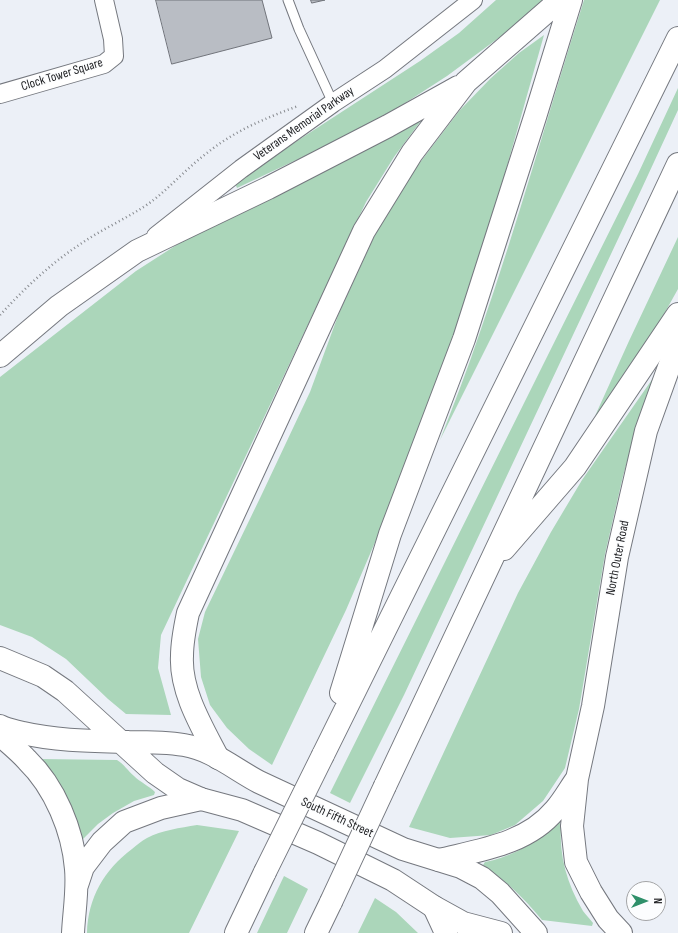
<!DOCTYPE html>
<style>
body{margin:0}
#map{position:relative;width:678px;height:933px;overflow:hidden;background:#ecf0f7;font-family:"Sofia Sans Condensed",sans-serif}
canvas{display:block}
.north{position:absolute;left:626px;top:881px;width:40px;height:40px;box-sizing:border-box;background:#fcfdfe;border:1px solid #a3a4a6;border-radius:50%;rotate:90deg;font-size:11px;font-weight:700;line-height:16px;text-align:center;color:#1d1e21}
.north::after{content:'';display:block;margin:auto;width:14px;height:18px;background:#2f906a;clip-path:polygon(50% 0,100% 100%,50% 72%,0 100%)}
</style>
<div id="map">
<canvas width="678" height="933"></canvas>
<div class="north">N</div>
</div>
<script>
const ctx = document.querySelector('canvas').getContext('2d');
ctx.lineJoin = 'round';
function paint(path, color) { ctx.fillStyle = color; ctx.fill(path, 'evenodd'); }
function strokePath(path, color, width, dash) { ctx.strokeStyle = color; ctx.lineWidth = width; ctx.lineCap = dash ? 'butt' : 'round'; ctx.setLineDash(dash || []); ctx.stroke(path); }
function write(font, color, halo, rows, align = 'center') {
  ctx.font = font + ' "Sofia Sans Condensed",sans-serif'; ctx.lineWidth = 3; ctx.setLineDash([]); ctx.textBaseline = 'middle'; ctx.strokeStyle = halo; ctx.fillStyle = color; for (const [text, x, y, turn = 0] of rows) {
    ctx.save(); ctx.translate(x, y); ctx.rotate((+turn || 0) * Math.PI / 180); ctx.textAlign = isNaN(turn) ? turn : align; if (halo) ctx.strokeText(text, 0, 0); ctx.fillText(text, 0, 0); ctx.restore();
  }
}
const green = new Path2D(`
 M496,0h49l-37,31 -61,45 -48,31 -71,38 -91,43 -2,-5 42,-29 143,-93 39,-28z
 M584,0h76l-220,440c14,-36 28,-72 40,-108 38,-109 69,-222 104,-332z
 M544,35l-42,149 -47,150 -55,150 -54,126 -74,155 -23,-16 -22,-21 -17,-23 -9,-28 -3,-38 7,-27 56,-116 49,-104 29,-79 39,-85 37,-59 45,-59 31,-32 28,-25z
 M678,88v22l-36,78 -238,507 -54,108 -20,-10 308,-619z
 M426,114l-32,43 -28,45 -205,433 -3,33 13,47 -45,-1 -18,-15 -42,-40 -34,-22 -32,-12v-248l136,-106 67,-43z
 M678,237v52l-38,68 -45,59 34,-75z
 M658,371l-18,46 -17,59 -18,78 -26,155 -14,59 -22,33 -28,24 -24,10 -41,3 -41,-11 109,-234 33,-61 31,-52z
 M40,759l77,1c7,4 11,11 17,16 6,6 15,10 21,16l-1,3 -20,6 -21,12 -15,11 -15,15 -2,-1c-5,-15 -8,-31 -16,-45 -7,-12 -16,-23 -25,-34z
 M559,822l2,3c-2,31 6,59 22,86 3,4 7,8 10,12l-1,3 -50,-6c-19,-23 -35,-38 -59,-55l2,-3c22,-4 42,-15 60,-28 5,-3 9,-9 14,-12z
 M197,825l42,6 -50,102h-102c1,-35 17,-63 45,-84 5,-4 9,-8 15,-11 15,-8 33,-10 50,-13z
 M284,876l24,13 -21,44h-30z
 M375,898l21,14 22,21h-60z`);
const building = new Path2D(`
 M156,0h106l10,38 -100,26z
 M311,0h14l-13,3z`);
const path = new Path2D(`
 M0,315c25,-27 51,-52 82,-72 19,-13 41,-23 60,-35 24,-15 42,-38 65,-55 27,-22 59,-35 91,-47`);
const service = new Path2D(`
 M288,0l11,29 34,74`);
const minor = new Path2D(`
 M0,94l104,-30 10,-8 -1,-17 -9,-39
 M156,236l85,-67 92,-66 52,-34 88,-69`);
const tertiary = new Path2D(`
 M439,860c41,-10 88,-16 116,-50 8,-9 14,-20 21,-30
 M621,933l-13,-14 -17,-27 -15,-30 -4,-36 5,-47 16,-73 24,-149 29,-126 32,-89`);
const secondary = new Path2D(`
 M0,658l43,18 22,15 90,82 23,16 23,10 41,11 76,33 75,37 41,27 29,16 38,10
 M0,726c7,4 16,5 23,7 34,8 71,8 106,9 18,0 37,0 55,3 27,4 52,25 75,37l144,67 58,18 21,11 18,15 36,40`);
const motorway = new Path2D(`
 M0,356l59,-50 78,-55 131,-63 120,-62 70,-39
 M504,549l71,-82 103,-153
 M341,693l49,-159 74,-195 71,-222 36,-117
 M0,735c9,8 19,16 27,25 28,27 46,71 49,109 2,21 -2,43 -3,64
 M323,755l355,-717
 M218,758c-16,-31 -38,-67 -36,-102 0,-15 3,-29 6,-43l176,-382 48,-78 54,-71 94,-82
 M385,786l293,-622
 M77,885l6,-18 19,-25 22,-20 37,-14 40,-9
 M434,907l12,26
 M236,933l29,-61
 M316,933l15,-31`);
const motorwayBridge = new Path2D(`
 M265,872l58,-117
 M331,902l54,-116`);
const streetNames = [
 ["Clock Tower Square",62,75,-17],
 ["Veterans Memorial Parkway",304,124,-35],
 ["North Outer Road",618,558,-79],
 ["South Fifth Street",337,818,25]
];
paint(green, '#abd6ba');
paint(building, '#b9bdc4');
strokePath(building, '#71747b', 1);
strokePath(service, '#75787f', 11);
strokePath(minor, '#75787f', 20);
strokePath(tertiary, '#75787f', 24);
strokePath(secondary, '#75787f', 24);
strokePath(motorway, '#75787f', 24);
strokePath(path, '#888b90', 2.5, [1, 3]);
strokePath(service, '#fff', 9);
strokePath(minor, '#fff', 18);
strokePath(tertiary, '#fff', 22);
strokePath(secondary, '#fff', 22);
strokePath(motorway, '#fff', 22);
strokePath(motorwayBridge, '#75787f', 24, []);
strokePath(motorwayBridge, '#fff', 22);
write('13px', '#1d1e21', '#fcfdfe', streetNames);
</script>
